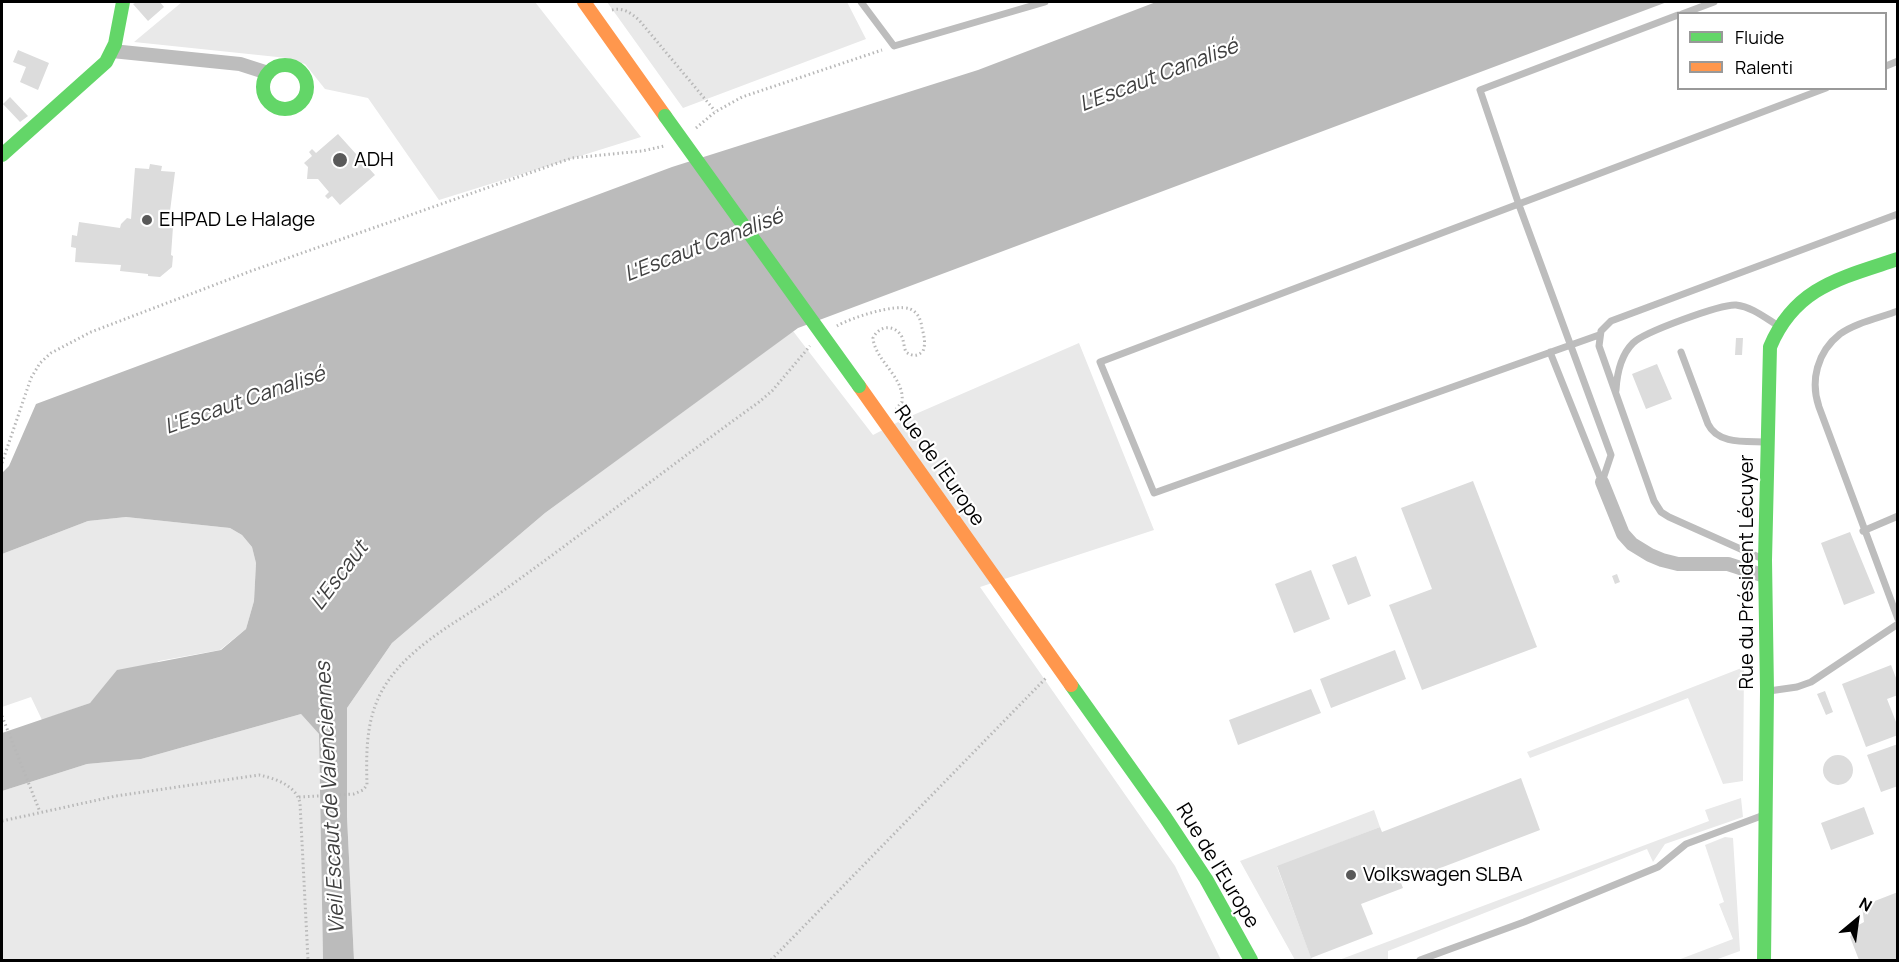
<!DOCTYPE html>
<meta charset="utf-8">
<style>
body{margin:0}
#map{position:relative;width:1899px;height:962px;overflow:hidden;background:#fff;font-family:Manrope,sans-serif}
canvas{display:block}
.frame{position:absolute;inset:0;border:3px solid #000;pointer-events:none}
.legend{position:absolute;left:1677px;top:12px;width:210px;height:78px;box-sizing:border-box;background:#fff;border:2px solid #999;margin:0;padding:8px 10px;list-style:none;font-size:18px;color:#000}
.legend li{display:flex;align-items:center;gap:12px;height:30px}
.legend b{width:30px;border:2px solid #999}
.north{position:absolute;left:1827px;top:890px;width:60px;height:60px;-webkit-text-stroke:4px #fff;paint-order:stroke;rotate:29deg;font-size:16px;font-weight:700;line-height:24px;text-align:center;color:#000}
.north::after{content:'';display:block;margin:auto;width:21px;height:27px;background:#000;clip-path:polygon(50% 0,100% 100%,50% 72%,0 100%)}
</style>
<div id="map">
<canvas width="1899" height="962"></canvas>
<div class="frame"></div>
<ul class="legend">
<li><b style="height:8px;background:#63d668"></b>Fluide</li>
<li><b style="height:8px;background:#ff974d"></b>Ralenti</li>
</ul>
<div class="north">N</div>
</div>
<script>
const ctx = document.querySelector('canvas').getContext('2d');
ctx.lineJoin = 'round';
function paint(path, color) { ctx.fillStyle = color; ctx.fill(path, 'evenodd'); }
function strokePath(path, color, width, dash) { ctx.strokeStyle = color; ctx.lineWidth = width; ctx.lineCap = dash ? 'butt' : 'round'; ctx.setLineDash(dash || []); ctx.stroke(path); }
function write(font, color, halo, rows, align = 'center') {
  ctx.font = font + ' Manrope,sans-serif'; ctx.lineWidth = 4.5; ctx.setLineDash([]); ctx.textBaseline = 'middle'; ctx.strokeStyle = halo; ctx.fillStyle = color; for (const [text, x, y, turn = 0] of rows) {
    ctx.save(); ctx.translate(x, y); ctx.rotate((+turn || 0) * Math.PI / 180); ctx.textAlign = isNaN(turn) ? turn : align; if (halo) ctx.strokeText(text, 0, 0); ctx.fillText(text, 0, 0); ctx.restore();
  }
}
const green = new Path2D(`
 M182,2h353l106,135 -202,63 -71,-102 -43,-9 -20,-25 -18,-6 -153,-16z
 M607,2h240l19,37 -183,69z
 M793,331l80,104 31,-16 175,-76 75,187 -174,57 195,279 46,94h-867l-7,-143v-109l45,-65 153,-130z
 M126,517l104,11 12,7 10,12 4,16 -2,38 -8,28 -26,21 -61,11 -57,30 -12,12 -48,17 -11,-23 -29,10v-153l86,-33z
 M1744,667l-1,114 -20,3 -35,-86 -158,60 -3,-6z
 M301,714l18,20 4,226h-321v-169l85,-27 54,-5z
 M1741,798l2,19 -78,27 -12,18 -6,-13 -259,102v9h-49l370,-139 -4,-11z
 M1374,810l6,17 -103,40 35,93h-17l-55,-99z
 M1725,837l8,1 7,113 -25,9h-37l55,-21 -14,-35 5,-2 -19,-57z`);
const water = new Path2D(`
 M1156,2h511l-869,326 -253,185 -153,130 -45,65v109l7,143h-31l-4,-226 -18,-20 -160,45 -54,5 -85,27v-58l88,-30 27,-33 104,-20 25,-21 8,-28 2,-38 -4,-16 -10,-12 -12,-7 -104,-11 -38,4 -86,33v-81l7,-7 27,-62 636,-237 306,-97z`);
const building = new Path2D(`
 M137,2h23l4,5 -16,14 -15,-17z
 M18,50l31,13 -11,27 -18,-8 6,-15 -13,-5z
 M10,97l18,19 -8,6 -17,-18z
 M338,134l37,41 -35,30 -8,-9 -4,3 -3,-3 4,-4 -11,-13h-11l1,-12 -4,-4 8,-7 -3,-4 3,-3 4,4z
 M150,164l12,2 -1,5 14,1 -7,55h5l-2,28 2,1 -1,11 -12,10 -12,-1v-2l-28,-3 1,-6 -46,-3 1,-14 -5,-1 1,-12 5,1 2,-14 41,6 1,-4 6,-6 4,1 4,-51 14,1z
 M1736,338h7l-1,17h-7z
 M1657,364l15,35 -26,10 -14,-35z
 M1473,481l64,166 -115,43 -33,-85 43,-16 -31,-81z
 M1850,532l25,61 -31,12 -23,-62z
 M1356,556l15,40 -23,9 -16,-40z
 M1311,570l19,49 -36,14 -19,-49z
 M1617,574l3,8 -5,2 -3,-8z
 M1395,650l11,29 -75,29 -11,-29z
 M1891,665l7,18v12l-11,4 11,28v8l-32,12 -24,-63z
 M1311,689l10,24 -83,32 -9,-25z
 M1825,691l8,21 -7,3 -9,-21z
 M1898,744v42l-17,6 -14,-37z
 M1823 770a15 15 0 1 1 30 0a15 15 0 1 1-30 0Z
 M1521,778l19,52 -139,53 2,5 -42,16 12,30 -62,24 -34,-92 103,-39 2,5z
 M1864,807l10,27 -43,16 -10,-27z
 M1898,892v68h-39l-9,-23 5,-10 9,-5 -2,-16z`);
const path = new Path2D(`
 M612,10c11,-3 19,3 27,10l76,91
 M696,128l19,-16 27,-15 140,-47
 M837,326c13,-8 59,-23 73,-17 8,3 11,11 12,19 2,8 4,15 1,23 -5,5 -10,6 -17,1 -2,-4 -2,-10 -4,-15 -7,-13 -23,-12 -29,1 2,23 32,39 29,64l-6,7
 M2,463l29,-85 9,-15 11,-10 40,-21 160,-61 321,-113 70,-7 22,-5
 M2,716l38,96
 M299,797l55,-3 9,-4 4,-5c-1,-36 -1,-70 19,-101 28,-43 81,-67 121,-96 85,-61 167,-125 252,-186l13,-11 38,-45
 M2,821l114,-25 143,-21c15,3 37,10 41,28l8,157
 M771,960l275,-282`);
const lane = new Path2D(`
 M861,2l33,44 151,-44
 M1682,14l32,-12
 M1886,66l12,-5
 M1898,311c-19,7 -43,12 -58,23 -23,18 -30,47 -21,73l79,212
 M1599,335l-445,158 -54,-131 726,-274
 M1550,352l52,130
 M1681,352l27,72c10,21 39,17 58,18
 M1616,390c1,-17 5,-35 17,-47 11,-11 88,-39 103,-38 16,2 28,12 41,20
 M1602,482l9,-27 -92,-250 -39,-115 198,-75
 M1863,531l35,-15
 M1763,559l-94,-42 -8,-5 -7,-11 -55,-155 2,-15 10,-10 287,-107
 M1769,691l28,-4 14,-5 87,-58
 M1420,960l104,-38 134,-55 28,-23 78,-29`);
const street = new Path2D(`
 M112,51l128,13 28,9
 M1602,482l21,52 9,10 18,11 12,5 16,4h50l37,12`);
const fast = new Path2D(`
 M263 87a22 22 0 1 1 44 0a22 22 0 1 1-44 0Z
 M2,155l104,-93 9,-18 8,-42
 M1071,685l94,132 41,62 45,81
 M1764,960l3,-269 -2,-131 5,-213c25,-60 71,-69 128,-88`);
const slow = new Path2D(`
 M584,2l81,114
 M859,386l212,299`);
const fastBridge = new Path2D(`
 M665,116l194,270`);
const markers = [
 [340,160,8,"#595959"],
 [147,220,6,"#595959"],
 [1351,875,6,"#595959"]
];
const poiNames = [
 ["ADH",354,160],
 ["EHPAD Le Halage",159,220],
 ["Volkswagen SLBA",1363,875]
];
const streetNames = [
 ["Rue de l'Europe",939,466,55],
 ["Rue du Président Lécuyer",1747,572,-90],
 ["Rue de l'Europe",1217,866,59]
];
const waterNames = [
 ["L'Escaut Canalisé",1159,76,-21],
 ["L'Escaut Canalisé",704,246,-21],
 ["L'Escaut Canalisé",245,401,-19],
 ["L'Escaut",340,576,-53],
 ["Vieil Escaut de Valenciennes",331,798,-93]
];
paint(green, '#e9e9e9');
paint(water, '#bbb');
paint(building, '#dcdcdc');
strokePath(path, '#b8b8b8', 3, [1.5, 3]);
strokePath(lane, '#bdbdbd', 7);
strokePath(street, '#bdbdbd', 14);
strokePath(fast, '#63d668', 14);
strokePath(slow, '#ff974d', 14);
strokePath(fastBridge, '#63d668', 14);
for (const [x, y, r, color] of markers) { const dot = new Path2D(); dot.arc(x, y, r, 0, 2 * Math.PI); ctx.fillStyle = color; ctx.fill(dot); strokePath(dot, '#fff', 2); }
write('20px', '#000', '#fff', poiNames, 'left');
write('20px', '#000', '#fff', streetNames);
write('italic 21px', '#3f3f3f', '#fff', waterNames);
</script>
